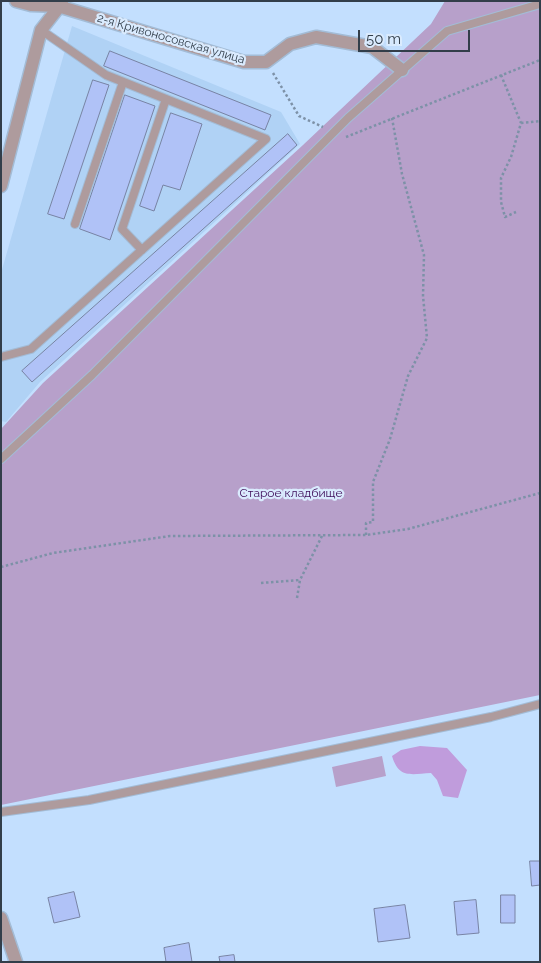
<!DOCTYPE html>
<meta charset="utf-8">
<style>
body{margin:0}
#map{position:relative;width:541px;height:963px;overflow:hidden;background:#c3dffe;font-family:Raleway,sans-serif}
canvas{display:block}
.frame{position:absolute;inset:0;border:2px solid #323e4a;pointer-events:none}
.scale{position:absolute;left:358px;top:30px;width:112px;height:22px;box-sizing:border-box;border:2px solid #323e4a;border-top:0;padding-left:6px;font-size:15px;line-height:18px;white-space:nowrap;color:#323e4a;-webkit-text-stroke:4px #daebfe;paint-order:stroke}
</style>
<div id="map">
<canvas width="541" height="963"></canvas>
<div class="frame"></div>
<div class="scale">50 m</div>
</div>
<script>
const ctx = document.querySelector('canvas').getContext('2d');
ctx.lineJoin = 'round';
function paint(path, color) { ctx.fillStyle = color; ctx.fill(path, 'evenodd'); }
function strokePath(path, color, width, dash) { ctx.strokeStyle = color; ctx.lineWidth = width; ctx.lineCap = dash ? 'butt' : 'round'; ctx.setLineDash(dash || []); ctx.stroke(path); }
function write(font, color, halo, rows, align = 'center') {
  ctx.font = font + ' Raleway,sans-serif'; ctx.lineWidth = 4.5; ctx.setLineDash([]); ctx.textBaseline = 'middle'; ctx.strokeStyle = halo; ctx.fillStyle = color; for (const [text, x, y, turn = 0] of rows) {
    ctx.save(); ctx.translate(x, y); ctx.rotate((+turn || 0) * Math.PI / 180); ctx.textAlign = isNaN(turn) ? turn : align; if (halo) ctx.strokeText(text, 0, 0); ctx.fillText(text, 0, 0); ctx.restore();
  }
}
const built = new Path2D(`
 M72,26l209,86 19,32 -260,238 -34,40 -5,-1v-148z`);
const green = new Path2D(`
 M445,1h95v694l-539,110v-376l42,-46 260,-238 128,-121z
 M382,756l4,20 -50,11 -4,-20z`);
const forest = new Path2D(`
 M420,746l27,2 20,22 -9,28 -15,-2 -6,-16 -6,-7c-20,1 -32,6 -39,-17l9,-6z`);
const building = new Path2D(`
 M110,51l161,64 -6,15 -161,-64z
 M93,80l16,5 -45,134 -16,-5z
 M125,95l30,11 -45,134 -30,-11z
 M171,113l31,11 -22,66 -17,-5 -9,26 -14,-5z
 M288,134l9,11 -265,237 -10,-11z
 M530,861h10v24l-8,1z
 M74,892l6,25 -26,6 -6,-25z
 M501,895h14v28h-14z
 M476,900l3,33 -22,2 -3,-33z
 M405,905l5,33 -32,4 -4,-33z
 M189,943l3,19h-26l-2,-14z
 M234,955l1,7h-15l-1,-5z`);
const path = new Path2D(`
 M273,73l26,43 24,11
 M501,75l20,48 -10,34 -10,21v24l4,15 11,-5
 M521,123l19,-2
 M346,137l194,-77
 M366,535v-12l7,-1v-40l17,-43 18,-63 19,-38 -4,-42 1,-41 -22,-81 -10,-56
 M1,567l52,-14 117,-17 196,-1 42,-6 132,-36
 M261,583l39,-3
 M297,598l3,-18 22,-44`);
const lane = new Path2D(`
 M75,224l48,-142
 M142,250l-20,-21 44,-130
 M1,357l30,-8 235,-210 -160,-64 -65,-45
 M1,459l91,-84 256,-257 99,-87 93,-27
 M1,812l88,-12 402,-83 49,-13`);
const street = new Path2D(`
 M16,1l15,4 27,1 186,56h22l24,-18 26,-7 56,10 30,23
 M1,186l40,-156 21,-27
 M1,918l15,44`);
const streetNames = [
 ["2-я Кривоносовская улица",171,39,16]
];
const parkNames = [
 ["Старое кладбище",291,493]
];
paint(built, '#b0d2f5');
paint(green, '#b7a0ca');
paint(forest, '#c09cdc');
paint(building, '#b0c2f7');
strokePath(building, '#7883a4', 1);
strokePath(lane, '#a3bcd6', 10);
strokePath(street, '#a3bcd6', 15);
strokePath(path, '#7d91a7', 2.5, [2.5, 2.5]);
strokePath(lane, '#ae9b9d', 8);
strokePath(street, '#ae9b9d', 12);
write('12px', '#323e4a', '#daebfe', streetNames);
write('12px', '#3d0b58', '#daebfe', parkNames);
</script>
